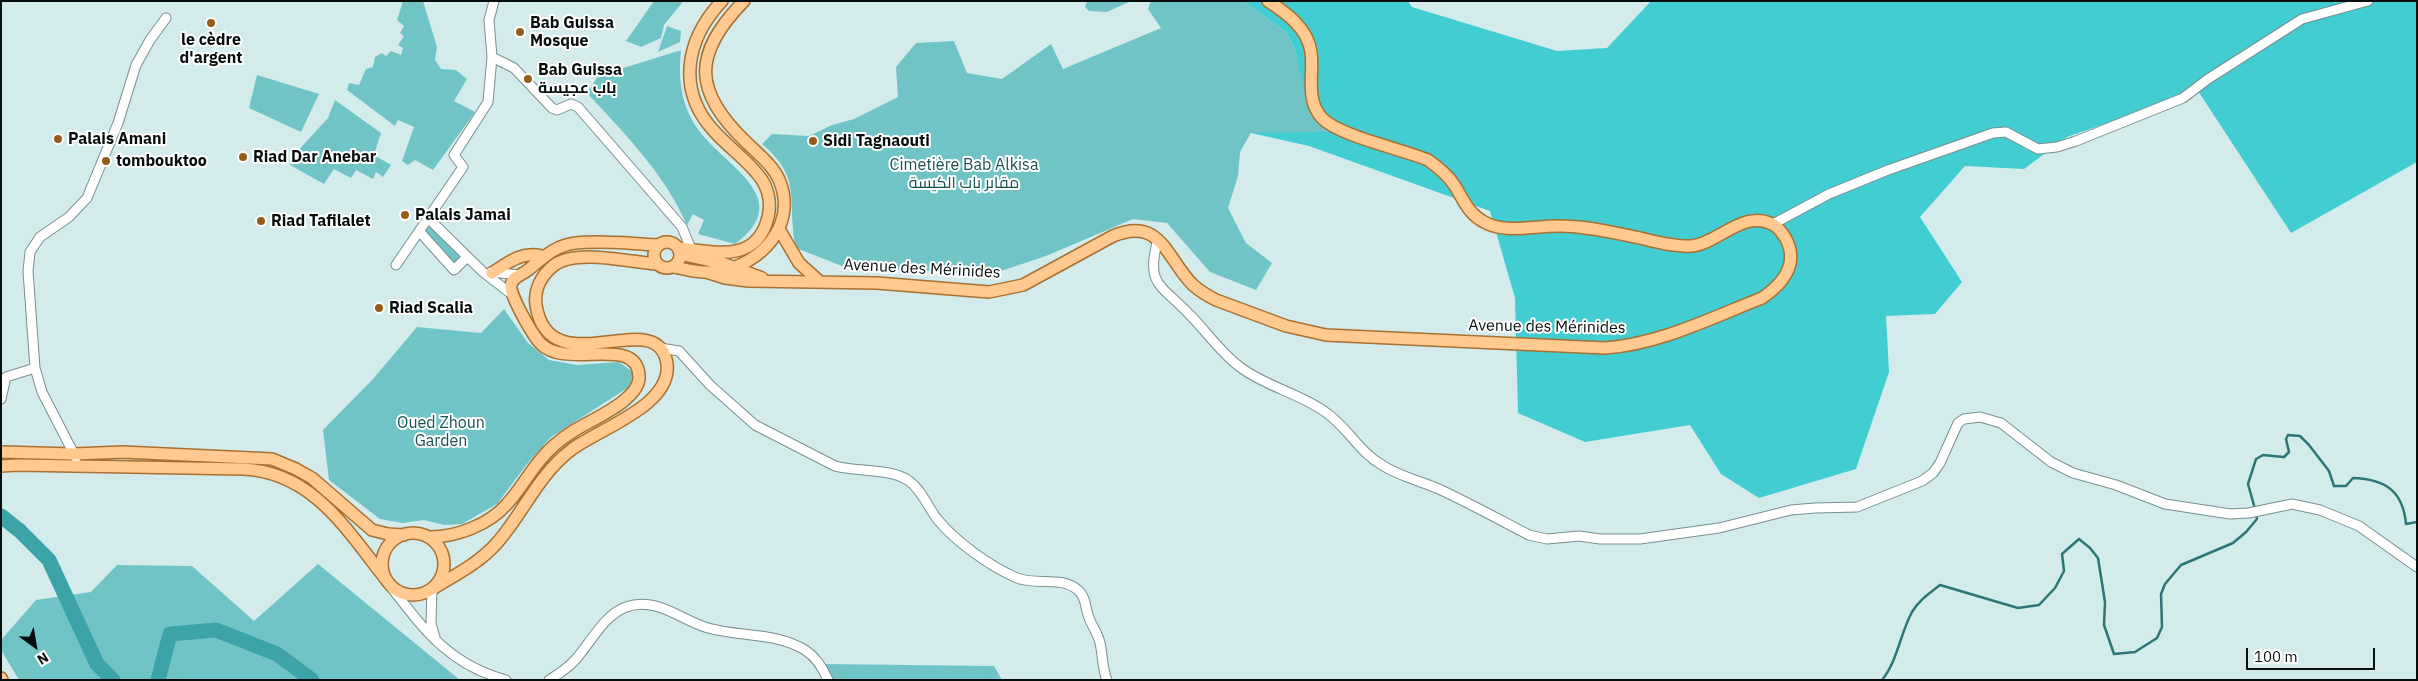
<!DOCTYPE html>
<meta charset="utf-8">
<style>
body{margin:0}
#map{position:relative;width:2418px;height:681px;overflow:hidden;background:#d3ebeb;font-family:"IBM Plex Sans",sans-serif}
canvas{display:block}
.frame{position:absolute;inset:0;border:2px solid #060d0d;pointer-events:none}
.north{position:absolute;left:10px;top:621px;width:50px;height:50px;-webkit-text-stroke:4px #fff;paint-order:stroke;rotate:148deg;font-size:14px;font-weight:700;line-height:20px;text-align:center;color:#060d0d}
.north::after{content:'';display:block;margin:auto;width:18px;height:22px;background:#060d0d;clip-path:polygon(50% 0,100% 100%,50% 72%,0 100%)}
.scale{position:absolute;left:2246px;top:648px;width:129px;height:22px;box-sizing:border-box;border:2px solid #060d0d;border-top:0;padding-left:6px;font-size:15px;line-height:18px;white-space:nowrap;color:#060d0d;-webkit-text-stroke:4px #fff;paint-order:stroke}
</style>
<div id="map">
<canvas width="2418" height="681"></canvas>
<div class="frame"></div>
<div class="north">N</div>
<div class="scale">100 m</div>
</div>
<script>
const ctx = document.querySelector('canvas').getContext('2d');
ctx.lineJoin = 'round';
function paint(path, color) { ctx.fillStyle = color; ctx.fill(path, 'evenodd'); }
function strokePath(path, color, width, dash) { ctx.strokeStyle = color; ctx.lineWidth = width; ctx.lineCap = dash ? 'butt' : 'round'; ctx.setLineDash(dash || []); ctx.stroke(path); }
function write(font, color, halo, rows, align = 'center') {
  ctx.font = font + ' "IBM Plex Sans",Cairo,sans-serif'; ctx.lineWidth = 4; ctx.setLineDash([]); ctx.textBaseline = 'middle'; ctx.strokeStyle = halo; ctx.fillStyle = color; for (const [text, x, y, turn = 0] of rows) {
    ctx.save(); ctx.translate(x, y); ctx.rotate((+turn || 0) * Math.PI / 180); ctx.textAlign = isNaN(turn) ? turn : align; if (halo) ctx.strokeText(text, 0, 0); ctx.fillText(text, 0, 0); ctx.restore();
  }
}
const green = new Path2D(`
 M403,1h20l14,46 -2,13 6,9 15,1 11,9 -13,22 21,11 -42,58 -18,-10 -7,5 -6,-4 12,-34 -16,-7 -3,6 -48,-36 2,-7 10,2 7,-16 7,-2 2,-10 7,-4 4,3 5,-5 10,4 2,-7 -5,-3 6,-9 -4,-3 4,-7 -7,-6z
 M654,1h27l1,2 -18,22 -3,13 -20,9 -15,-6z
 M1087,1h44l-24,11 -18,-1 -4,-4z
 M1151,1h92l43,31 9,17 5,20 30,64h-79l-11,19 -2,24 -10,32 18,35 26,20 -16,27 -46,-18 -43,-49 -34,-4 -87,37 -57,19 -147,-9 -46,-18c-10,-45 8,-69 -34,-104l10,-10 37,2 23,-11 22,-6 44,-22 -2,-30 20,-24 38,-2 13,32 35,6 49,-35 12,25 98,-41 -13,-19z
 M667,26l14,5 -1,11 -22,10z
 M678,51h3c-3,28 0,53 16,77 26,38 101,70 38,116l-37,-10 6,-14 -11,-6 -6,11c-23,-52 -62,-91 -100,-132l11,-17z
 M257,75l62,19 -18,38 -52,-24z
 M335,100l46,33 -7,22 17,10 -8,12 -7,-5 -3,7 -17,-9 -5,8 -17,-9 -10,15 -34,-19 4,-10 34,-37z
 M426,217l40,40 -13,13 -36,-40z
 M504,309l24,34 21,17 28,5 42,-3 15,11 -5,14 -78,50 -24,27 -30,40 -35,20 -18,1 -20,-5 -21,3 -23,-4 -51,-39 -6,-50 50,-51 44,-52 64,6z
 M318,564l142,116h-441l-18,-30v-10l35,-40 55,-8 26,-27 75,1 62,55z
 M821,664l173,2 8,14h-172z`);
const forest = new Path2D(`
 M1243,1h165l4,6 145,44 50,-3 44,-47h766v161l-126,71 -93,-142 -131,46 -43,32 -59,-3 -45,51 42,65 -27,32 -49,2 3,56 -33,97 -97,29 -38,-24 -31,-49 -105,17 -67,-29 -3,-115 -25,-87 -181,-65 -58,-13 79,-1 -22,-24 -13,-59 -9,-17z`);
const stream = new Path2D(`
 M2255,509l-7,-25 8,-25 7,-4 21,2 5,-5 -3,-13 2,-4 12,1 9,9 20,26 5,15h12l7,-8c31,1 50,12 53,46l11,-2
 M1882,680c16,-20 18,-46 30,-68 7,-12 18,-19 28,-27l78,23 21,-3 16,-17 9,-17 -2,-17 17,-15 11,9 8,10 7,44 -1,23 10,29 21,-2 22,-14 5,-11 -1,-33 4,-10 16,-19 52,-22 13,-11 11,-13 -1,-5`);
const river = new Path2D(`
 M1,516l19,15 29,29 48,104 16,16
 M158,680l12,-46 46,-4 61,24 35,26`);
const minor = new Path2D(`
 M492,57l22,11 38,40 5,2 14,-6 7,3 104,120 9,22
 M429,219l54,53 31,24
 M1773,224l56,-30 59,-24 105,-37 13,-1 32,17 19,-2 19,-6 107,-43 25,-19 94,-60 66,-18
 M420,232l34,38 13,-13
 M1158,239c-13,47 3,45 32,76 17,17 30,37 50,52 25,19 58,26 84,44 23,15 34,40 58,54 18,12 40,16 59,25 30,14 59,30 88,45l18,4 32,-3 21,3h40l79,-11 72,-18 24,-2 42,-1 65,-26 11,-8 7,-10 18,-40 6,-4 16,-2 21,6 50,39 22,11 43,12 49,19 65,10 19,-1 43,-9 28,6 39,16 58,41
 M396,265l67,-98 -9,-12 34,-53 4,-45 -3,-37 5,-19
 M491,272l29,3
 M660,348l19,3 31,34 45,40 80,41c21,6 57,2 74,15 13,9 19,27 29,39 18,22 53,47 79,58 20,8 45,-3 62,13 7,7 6,15 9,24 3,10 10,18 12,28 3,13 2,25 7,37
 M35,368l7,24 34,66
 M1,399l5,-22 29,-9 -7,-97 2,-19 10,-15 29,-20 18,-19 31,-75 18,-58 14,-25 16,-22
 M391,587c34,44 59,78 115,93
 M432,589l-1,35 4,13
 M549,680c10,-6 19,-12 27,-21 15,-17 28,-44 50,-52 31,-11 54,13 82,21 32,9 68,4 97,22 11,7 18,18 23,30`);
const major = new Path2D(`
 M779,229l20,34 20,18
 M654 255a13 13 0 1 1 26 0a13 13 0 1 1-26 0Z
 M679,248c35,4 78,16 89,-31 3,-12 1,-26 -6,-37 -12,-18 -33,-32 -48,-49 -38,-41 -28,-92 8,-130
 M685,255l37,8 40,15
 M674,267c14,3 29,7 45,4 41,-6 78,-45 61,-89 -6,-16 -22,-28 -34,-40 -53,-51 -54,-88 -2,-141
 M706,272l19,6 23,3 129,2 112,9 34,-7 90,-49c48,-20 53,22 80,49 7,6 15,11 23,15l70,26 40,9 279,13c55,-4 106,-30 157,-50 21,-14 37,-34 24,-59 -3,-5 -7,-11 -12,-14 -30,-17 -55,18 -82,21 -17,1 -36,-4 -52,-8 -26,-5 -53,-12 -79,-12 -24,-1 -53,8 -75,-3 -17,-8 -22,-22 -31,-37 -7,-11 -17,-19 -27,-26 -26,-11 -89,-24 -106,-42 -17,-18 -8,-44 -11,-66 -3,-23 -24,-39 -43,-51
 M492,273c17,-11 30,-22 50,-17
 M1,452l73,2 49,-2 149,7 24,10 16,9 60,52 16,4 16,1
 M1,466l17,-1 225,4c71,3 105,63 145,113
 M382 564a31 31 0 1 1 62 0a31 31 0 1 1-62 0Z
 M430,537c26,0 59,-12 77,-33 13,-14 22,-31 34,-45 9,-11 20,-20 31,-27 18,-12 69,-32 67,-56 -2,-42 -72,-6 -98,-32 -8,-8 -32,-50 -30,-59 2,-9 11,-10 17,-15 15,-12 27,-25 48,-27 27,-3 55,1 82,2
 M434,588c21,-13 45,-25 62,-44 27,-30 41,-68 75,-94 27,-21 101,-44 96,-86 -8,-62 -118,24 -131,-59 -2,-15 5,-29 17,-39 22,-18 76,-4 103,-2
 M1,678l1,2`);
const markers = [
 [211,23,5,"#955b18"],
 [520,32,5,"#955b18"],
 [528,79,5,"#955b18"],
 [58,139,5,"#955b18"],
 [813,141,5,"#955b18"],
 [243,157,5,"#955b18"],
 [106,161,5,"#955b18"],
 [405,215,5,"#955b18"],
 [261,221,5,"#955b18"],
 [379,308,5,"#955b18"]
];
const poiNames = [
 ["Bab Guissa",530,23],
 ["Mosque",530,41],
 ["le cèdre",211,40,"center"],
 ["d'argent",211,58,"center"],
 ["Bab Guissa",538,70],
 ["باب عجيسة",538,88],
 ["Palais Amani",68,139],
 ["Sidi Tagnaouti",823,141],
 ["Riad Dar Anebar",253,157],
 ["tombouktoo",116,161],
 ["Palais Jamai",415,215],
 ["Riad Tafilalet",271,221],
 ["Riad Scalia",389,308]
];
const parkNames = [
 ["Cimetière Bab Alkisa",964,165],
 ["مقابر باب الكيسة",964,183],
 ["Oued Zhoun",441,423],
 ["Garden",441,441]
];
const streetNames = [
 ["Avenue des Mérinides",922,269,3],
 ["Avenue des Mérinides",1547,327,1]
];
paint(green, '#71c4c6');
paint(forest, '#42cdd2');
strokePath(stream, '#2c7678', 2.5);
strokePath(river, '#3ca3a6', 15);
strokePath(minor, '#798f90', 11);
strokePath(major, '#a87031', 14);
strokePath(minor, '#fff', 9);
strokePath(major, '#ffc98f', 11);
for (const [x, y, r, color] of markers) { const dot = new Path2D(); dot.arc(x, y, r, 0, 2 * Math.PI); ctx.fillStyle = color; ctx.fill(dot); strokePath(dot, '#fff', 2); }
write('bold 16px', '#060d0d', '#fff', poiNames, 'left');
write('16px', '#175253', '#fff', parkNames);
write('16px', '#060d0d', '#fff', streetNames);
</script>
